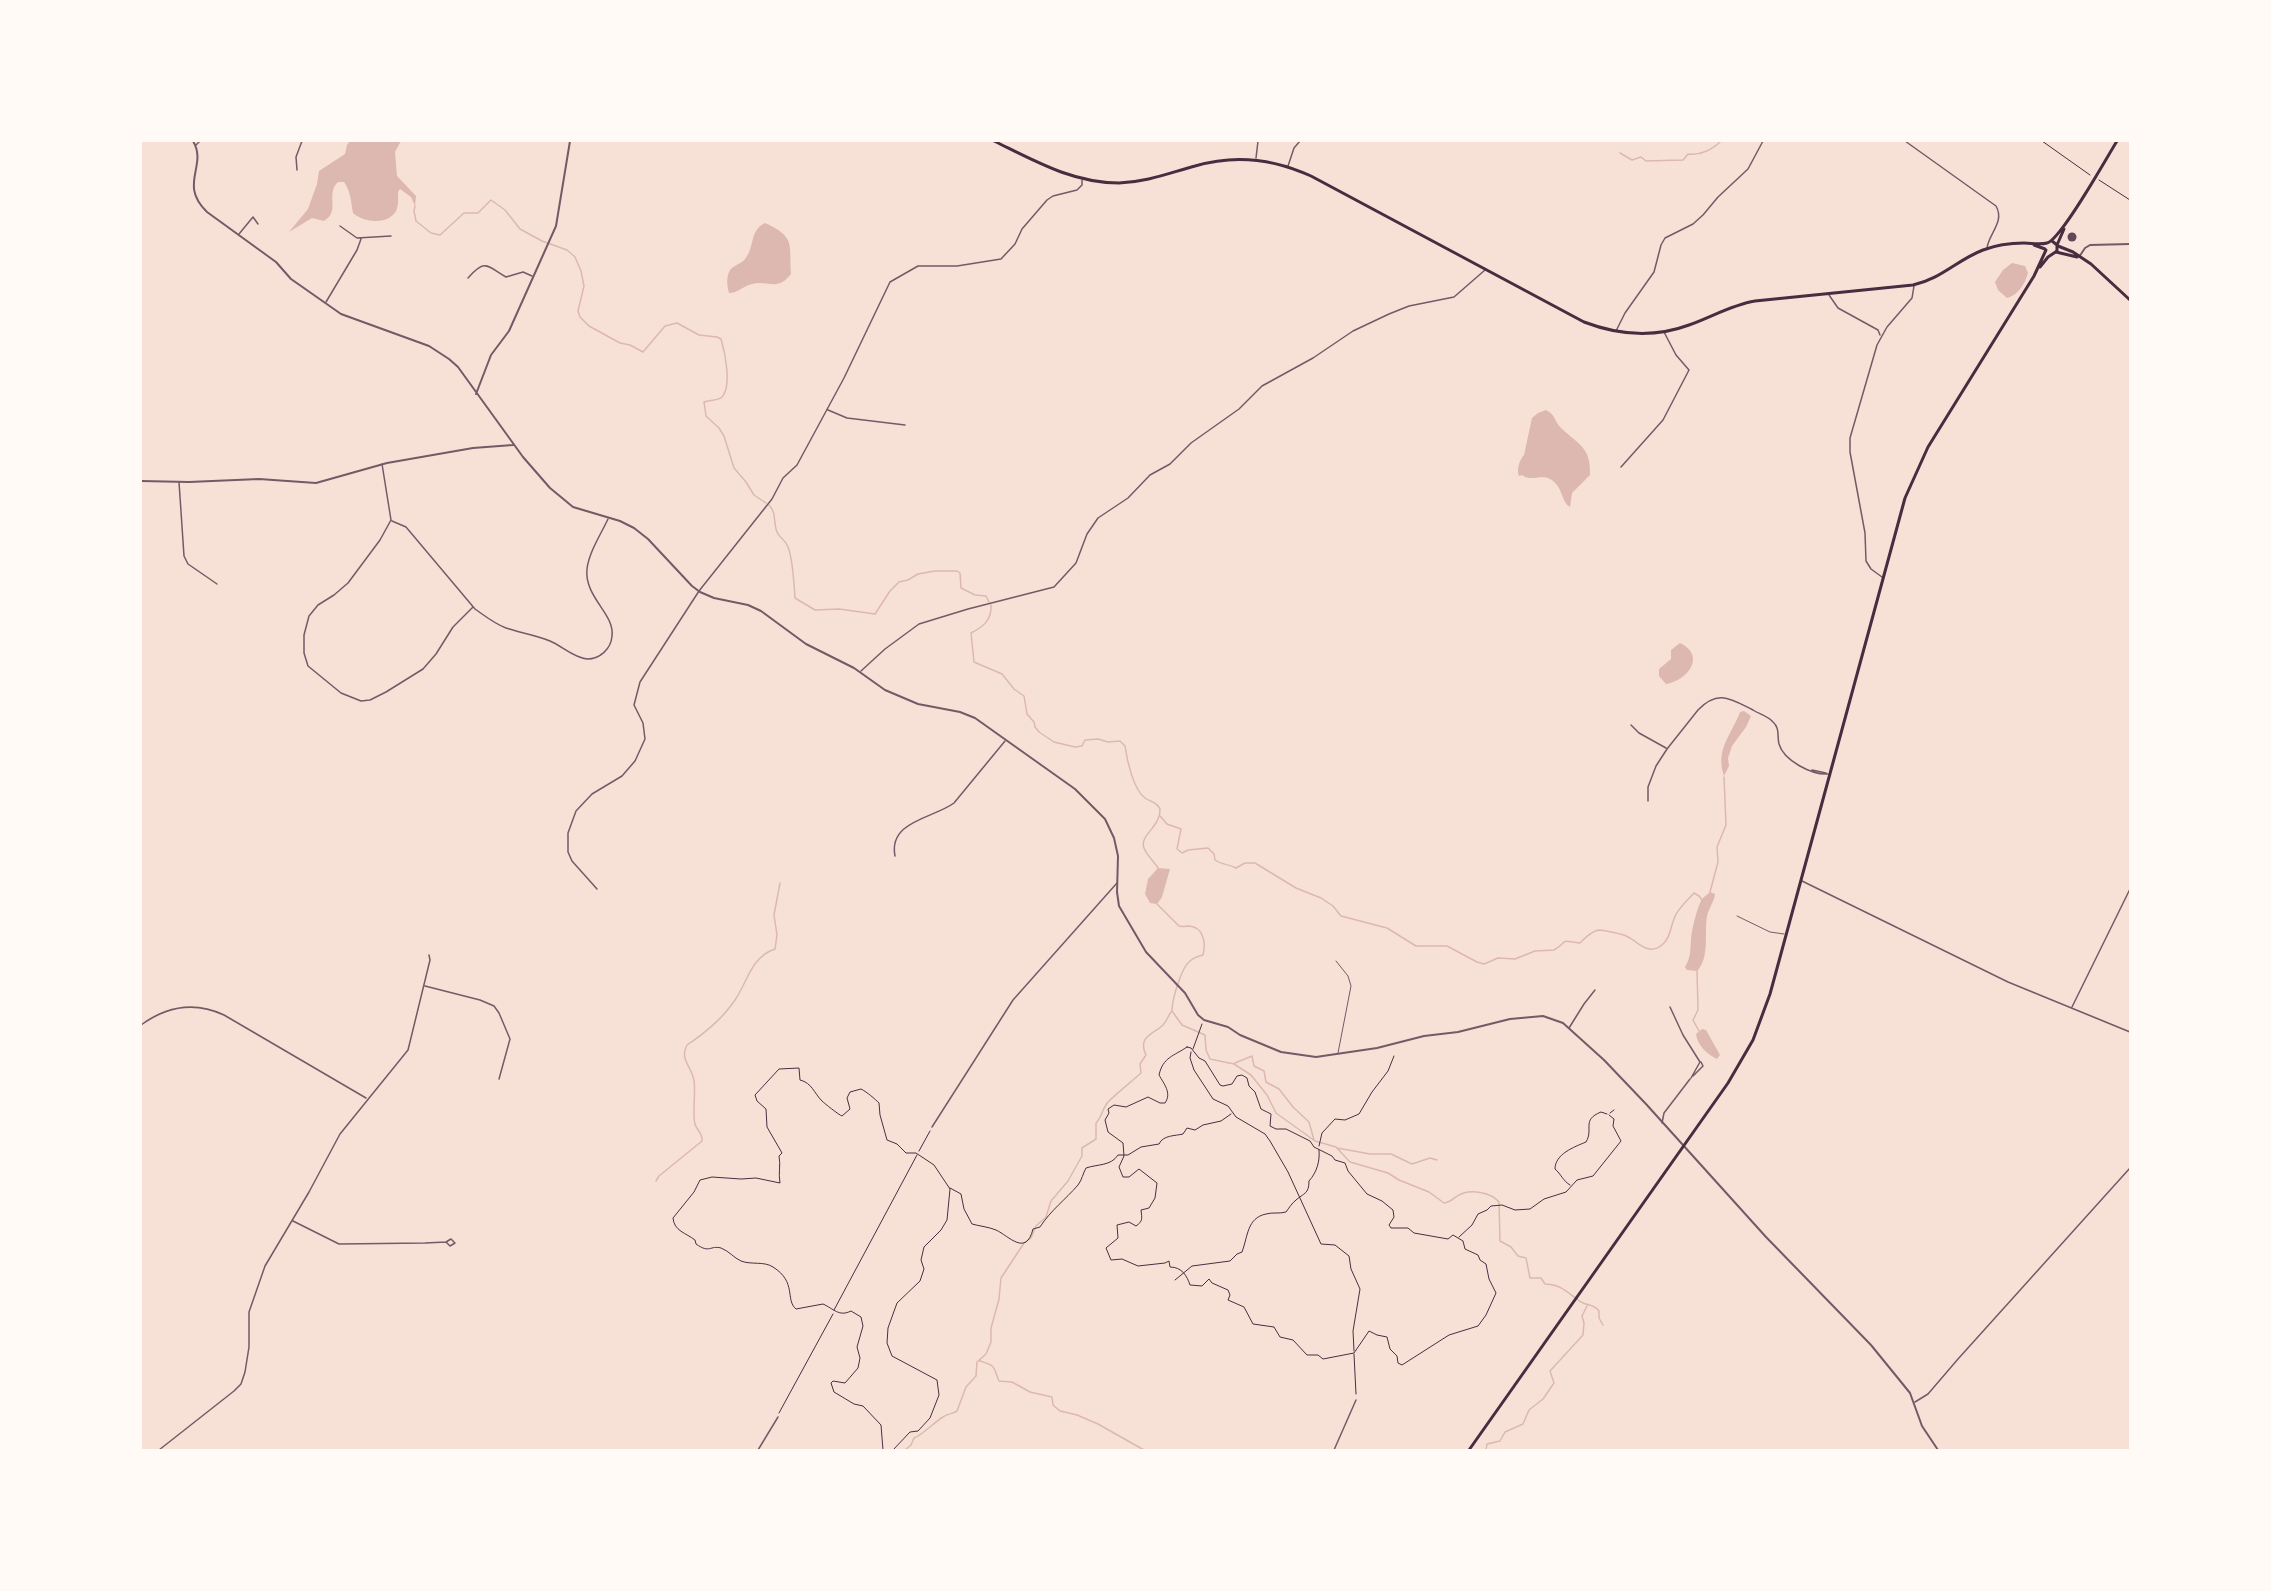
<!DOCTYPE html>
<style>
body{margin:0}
#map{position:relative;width:2271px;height:1591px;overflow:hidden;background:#f7e1d7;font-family:Lato,sans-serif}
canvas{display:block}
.frame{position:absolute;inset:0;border:142px solid #fffaf5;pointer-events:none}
</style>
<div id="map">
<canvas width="2271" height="1591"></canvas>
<div class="frame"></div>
</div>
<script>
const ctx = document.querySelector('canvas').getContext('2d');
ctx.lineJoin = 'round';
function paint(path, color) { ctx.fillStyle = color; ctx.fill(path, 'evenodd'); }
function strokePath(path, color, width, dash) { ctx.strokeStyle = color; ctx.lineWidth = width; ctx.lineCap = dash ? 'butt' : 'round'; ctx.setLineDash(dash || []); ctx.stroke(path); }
const water = new Path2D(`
 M350,141h51l-6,11 2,24 19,20 -1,10 -4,-9 -11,-8 -2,3c0,6 1,13 -2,19 -8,14 -32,12 -43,2 -2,-11 -2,-21 -9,-31h-6c-13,12 3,29 -14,39l-12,-3 -23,14 19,-23 9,-25 2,-13 26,-17 2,-9z
 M765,223c31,14 24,21 26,51 -14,18 -23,6 -39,10 -9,2 -14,9 -23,9 -2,-7 -3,-16 1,-23 4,-5 11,-6 15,-11 10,-12 4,-28 20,-36z
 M2012,263l13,3 3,7c-3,11 -10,22 -21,25l-9,-8 -3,-8 8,-12z
 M1546,410c10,5 8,11 15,18 18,17 30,19 29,47l-18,18 -2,14c-10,-6 -6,-20 -20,-28 -9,-5 -19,3 -28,-4l-3,1c-3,-6 1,-17 5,-21l8,-37 6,-5z
 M1680,643c27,13 7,38 -14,41l-7,-8v-7l12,-10v-9z
 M1744,711l7,5 -5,11 -14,19 -4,12 1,8 -5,10c-9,-27 7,-40 16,-64z
 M1158,868l12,1 -8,28 -5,7 -7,-1 -5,-9 3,-15z
 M1710,892l5,2c-1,8 -6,14 -8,22 -3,16 3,42 -10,55l-10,-1 -2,-3c6,-10 5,-16 6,-27 0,-8 7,-37 12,-42 2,-2 5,-4 7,-6z
 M1702,1029l4,1 14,25 -3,4c-9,-4 -20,-14 -21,-25z`);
const stream = new Path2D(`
 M1620,153l12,7 9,-3 5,4 37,-1 5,-6c12,2 25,-5 33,-13
 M415,206l-1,5 2,10 15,12 9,2 24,-22h14l13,-13 14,10 15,19 22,12 25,9 8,7 6,14 3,15 -6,25 2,6 9,9 31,17 10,2 13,7 22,-26 12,-3 22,12 18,2 4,2c4,13 11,47 1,58 -4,4 -13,3 -18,5l2,14 13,12 5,8 10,32 12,14 8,13 12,8
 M769,505c8,8 4,18 8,27 2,5 9,9 11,15 5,12 6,37 7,51l20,12 24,-1 36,5 15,-23 9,-9 9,-2 10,-6 17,-3h22l3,2 1,15 14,7 11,1 3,6
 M991,605c1,15 -8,22 -20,28l3,29 28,12 12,15 10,7 3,18 7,8 1,5 4,5 15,10 21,5 7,-1 3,-6 13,-1 10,3 12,-1 5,5c2,14 8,43 20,52 7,5 11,3 15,11 1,18 -21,26 -16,39 3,8 10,13 14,20
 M1160,816l7,8 14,5 -4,20 5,4 6,-3 20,-2 6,6 1,6c7,5 14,4 21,8l9,-5h10l41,25 25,10 12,8 8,10 46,12 29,18h31l30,16 7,2 14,-6 17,1 20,-8 19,-1c17,-10 3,-10 26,-7 5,-5 11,-12 19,-13 3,0 24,4 27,6 11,4 22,22 37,8 8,-7 7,-16 11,-25 3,-10 13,-18 20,-26l5,3 3,4
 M1710,892l8,-30 -1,-15 9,-22 -2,-48
 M1157,904l22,22c3,1 7,0 10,0 15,1 17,18 14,29 -4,1 -10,3 -13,6 -9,7 -18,39 -18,50l10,14 23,10 1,15 4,9 24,5 17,11 16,20 9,18 39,28 21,6 14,15 38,11 11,7 30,12 15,11c8,-1 10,-6 17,-9 11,-5 31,-1 38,8l1,39 11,6 7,9 8,2 4,20h11l4,6c16,0 24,10 36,18 7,4 13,2 18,9v7l4,7
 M1697,970l1,40 -5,10 6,11
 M1235,1063l17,-7 2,10 10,5 2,11 13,7 14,18 16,15 5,18
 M1337,1148l33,6h21l21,10 18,-6 7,2
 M656,1181l3,-5 43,-35c1,-8 -5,-10 -7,-17 -3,-8 1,-32 -1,-43 -2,-15 -15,-21 -7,-36 18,-12 36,-27 48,-45 13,-19 16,-43 40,-51l2,-14 -3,-20 6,-32
 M980,1359v2c17,5 13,6 19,20l13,1 18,10 22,5 1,8 7,6 17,4 21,9 46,26
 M905,1450l6,-5 3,-7c10,-4 19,-15 29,-21 4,-3 9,-3 14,-6l9,-24 10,-11 1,-14 9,-8 5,-12v-14l8,-29 2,-21 23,-35 7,-5 5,-12 10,-9 5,-16 17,-20 14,-25v-8l14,-9v-16c6,-6 6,-14 12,-21 10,-10 22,-19 33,-29l-1,-9 6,-9c-9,-19 8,-21 17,-30 4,-4 5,-9 8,-13
 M1486,1450l1,-6 13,-3 5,-9 18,-8 6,-14 14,-11 11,-16 -4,-12 33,-36 1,-12 -2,-7 5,-10`);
const building = new Path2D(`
 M2067.5 237a4.5 4.5 0 1 1 9 0a4.5 4.5 0 1 1-9 0Z`);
const path = new Path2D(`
 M2042,141l48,34
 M2099,180l31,20
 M1187,1047l4,1 8,10 6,3 15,24 3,1 9,-2 5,-8 5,-1 5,3 2,8 6,6 6,17 10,5 -1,12 6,3h10l24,12 4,6 18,9 3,4 10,3 3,8 19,23 15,7 11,9 1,7 -5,8 2,3h17l6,5 34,6 5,-4 10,6 2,8 13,6 2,5 6,4 3,15 7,14 -10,22 -8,11 -29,9 -47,30 -4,-2 -1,-7 -7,-7 -3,-12 -10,-2 -8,-4 -15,22 -31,6 -5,-4h-11l-14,-15 -13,-3 -6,-10 -21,-3 -9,-17 -16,-7 2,-5 -2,-5 -16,-7 -3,-4 -7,7 -12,-1c-3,-9 -8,-18 -20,-18l-1,-6 -4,2 -27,3 -16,-7 -11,1 -5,-12 12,-10 -1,-13 12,-3 7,4c7,-5 6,-7 5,-16l8,-2 6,-10 2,-15 -18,-14 -10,8h-6l-4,-10 5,-11 -1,-13 -15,-11 -3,-12 4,-7 -1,-4 6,-4 12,2 22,-10 12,6h5c7,-10 -1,-19 -6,-28 4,-18 15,-19 28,-28z
 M1193,1049l9,-25
 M1191,1052l-1,6 4,12 19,29 15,7 8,11 29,17 5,7 18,31 33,72 14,1 14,11 2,13 9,20 -7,42 1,20
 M1610,1113l4,-3
 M1319,1146l3,-13 13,-14 10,1 14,-6 13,-22 16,-21 6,-15
 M919,1151l11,-20
 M1570,1185c-7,-4 -9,-11 -15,-16 0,-15 19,-22 31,-27 8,-13 -5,-22 15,-30l6,2
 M950,1188l11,6 3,15 8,15c7,2 17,3 24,6 13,6 30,27 37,-1l7,-2c11,-17 25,-27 38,-42 4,-5 5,-12 8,-17 12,-4 25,-2 32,-13h10l13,-8 18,-3c4,-9 16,-8 24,-10l4,-6 8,2 8,-5 18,-4 10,-7
 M1459,1237l13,-12 6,-11 9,-4 4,-4 11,-1 13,5 15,-1 14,-10 22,-7 11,-12 16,-4 28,-35 -8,-15 1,-7 -5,-4
 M1175,1280l17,-14 38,-5 7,-7 5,-2c6,-16 5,-34 24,-38 7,-2 13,0 20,-2 3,-4 6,-9 10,-12 8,-7 13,-6 13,-19 8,-9 11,-20 10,-31
 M834,1310l83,-155
 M1354,1354l2,40
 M779,1413l54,-99
 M883,1450l-2,-25 -18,-19 -9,-2 -20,-12 -3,-9 2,-2 12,2 13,-15 2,-10 -3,-11 6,-21 -2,-9 -10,-6c-12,6 -17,-2 -28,-7l-27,5c-11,-9 1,-27 -23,-42 -9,-6 -22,-2 -32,-6 -7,-3 -12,-10 -20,-13 -11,-3 -11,6 -25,-4l-1,-4c-9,-7 -21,-9 -22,-22l21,-26 6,-12 12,-3 29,2 15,-1 24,5c-2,-10 1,-18 -1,-27l3,-3 -15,-26 -1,-18 -9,-8 -2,-6 24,-26 20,-1 1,12c12,3 14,13 22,21 2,2 17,14 20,15l8,-7 -3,-11 3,-6 11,-3c6,3 14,10 18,14l1,12 7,25 10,4 9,9h10l18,12 16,24 -3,31 -6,10 -17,17 -3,13 3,9 -4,12 -23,22 -9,25 -1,15 5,13 45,24 2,15 -9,23 -12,13 -8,1 -17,18`);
const service = new Path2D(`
 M1737,916l33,16 14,2
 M1336,961l12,15 3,10 -13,67`);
const minor = new Path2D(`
 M1905,141l91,65c9,16 -7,27 -9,42
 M196,145l4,-4
 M1256,158l2,-17
 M1288,166l6,-18 6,-7
 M297,170l-1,-13 6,-16
 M340,226l17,12 34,-2
 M239,234l14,-17 5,7
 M468,278c17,-19 18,-13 38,-1l17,-5 9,4
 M1829,295l9,13 40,22 2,5
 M326,302l31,-52 4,-11
 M1616,331l9,-18 29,-41 7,-27 4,-7 28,-14 10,-9 15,-18 30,-28 15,-28
 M828,410l19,8 58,7
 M382,464l9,56 -11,20 -32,43 -14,12 -16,10 -9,11 -5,19v18l4,13 33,27 20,8 9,-1 16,-8 37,-23 13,-15 17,-27 20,-20
 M1621,467l42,-47 26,-50 -13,-15 -12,-23
 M179,482l5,74 4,8 29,20
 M392,521l14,6 69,82c10,7 20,15 31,19 15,5 30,7 44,13 12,5 24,17 37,18 13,0 24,-10 25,-23 3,-22 -28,-39 -25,-67 2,-17 14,-35 21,-50
 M1882,577l-11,-8 -5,-8 -1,-28 -15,-81v-14l27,-93 10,-18 25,-29 2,-12
 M861,671l24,-22 34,-25 49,-15 86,-22 22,-24 11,-29 11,-16 30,-20 22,-23 20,-11 21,-21 48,-34 23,-23 51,-28 40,-27 36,-17 20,-8 45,-9 31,-27
 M1631,725l8,8 27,15
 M1812,770l14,3
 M1648,801v-14l8,-21 11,-17 31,-39c20,-21 33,-11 55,0 6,4 15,6 20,12 7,6 4,14 6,22 5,17 33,31 49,30
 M895,856c-7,-35 39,-38 59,-53l51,-62
 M1802,881l206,101 122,50
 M597,889l-25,-28 -4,-9v-19l8,-22 16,-17 30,-18 13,-15 10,-22 -2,-16 -9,-18 6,-23 59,-91 73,-92 11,-21 14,-13 47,-87 46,-96 28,-16h39l44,-7 14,-15 7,-15 25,-29 6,-4 24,-6 5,-5v-5
 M425,986l55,14 14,6 5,7 11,26 -11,40
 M1670,1007l13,28 17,27 -9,16
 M2072,1007l58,-118
 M141,1025c26,-19 53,-24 83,-10l142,83
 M1569,1028l15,-24 11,-14
 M1693,1076l10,-10 -2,-4
 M1662,1123l2,-10 26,-34
 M932,1127l81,-127 104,-117
 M293,1221l46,23 86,-1 21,-1 5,-3 4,4 -5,3 -4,-4
 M1915,1402l13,-8 30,-35 172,-191
 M159,1450l75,-59 7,-7 4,-12 4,-25v-35l16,-46 44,-74 31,-58 68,-84 22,-90 -1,-5
 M758,1450l20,-33
 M1334,1450l22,-50`);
const tertiary = new Path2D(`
 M193,141c15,25 -15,43 14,71l69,50 15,17 50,35 88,32 20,13 9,8 65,90 27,31 23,19 47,14 14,7 14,11 44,47 8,6 14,6 34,7 13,6 45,33 48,24 31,22 33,14 42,8 15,6 100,71 30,30 9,19 4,18 -1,36 2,14 27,46 39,41 13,22 6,5 24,7 12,8 41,17 35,5 61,-9 47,-12 34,-4 52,-13 33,-3 20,7 41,37 42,44 120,133 105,108 39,48 12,33 16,24
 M2079,257l6,-9 5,-3 40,-1
 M476,394l15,-39 18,-24 47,-105 14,-85
 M141,481l48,1 70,-3 57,4 71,-20 86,-15 40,-3`);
const secondary = new Path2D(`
 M2058,246l15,6 18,12 39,36
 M2056,252l21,5`);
const primary = new Path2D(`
 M994,141c41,20 79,42 125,42 28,-1 50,-10 76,-17 40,-12 79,-7 116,10l273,146c34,13 70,16 105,3 23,-8 42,-20 66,-24l158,-16c28,-6 44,-25 70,-35 13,-5 27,-7 41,-7 7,0 16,2 23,0 14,-3 60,-86 70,-102
 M2034,245l11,4
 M2057,245l7,-16
 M2040,267l8,-10 9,-6v-6l-5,-4
 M1469,1450l259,-367 25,-43 17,-46 135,-496 23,-51 106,-171 12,-26`);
paint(water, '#dcb8b0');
strokePath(stream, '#dcb8b0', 1.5);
paint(building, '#644757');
strokePath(path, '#4a2c40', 1);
strokePath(service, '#755966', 1);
strokePath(minor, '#755966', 1.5);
strokePath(tertiary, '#755966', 2);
strokePath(secondary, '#4a2c40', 3);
strokePath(primary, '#4a2c40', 3);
</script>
